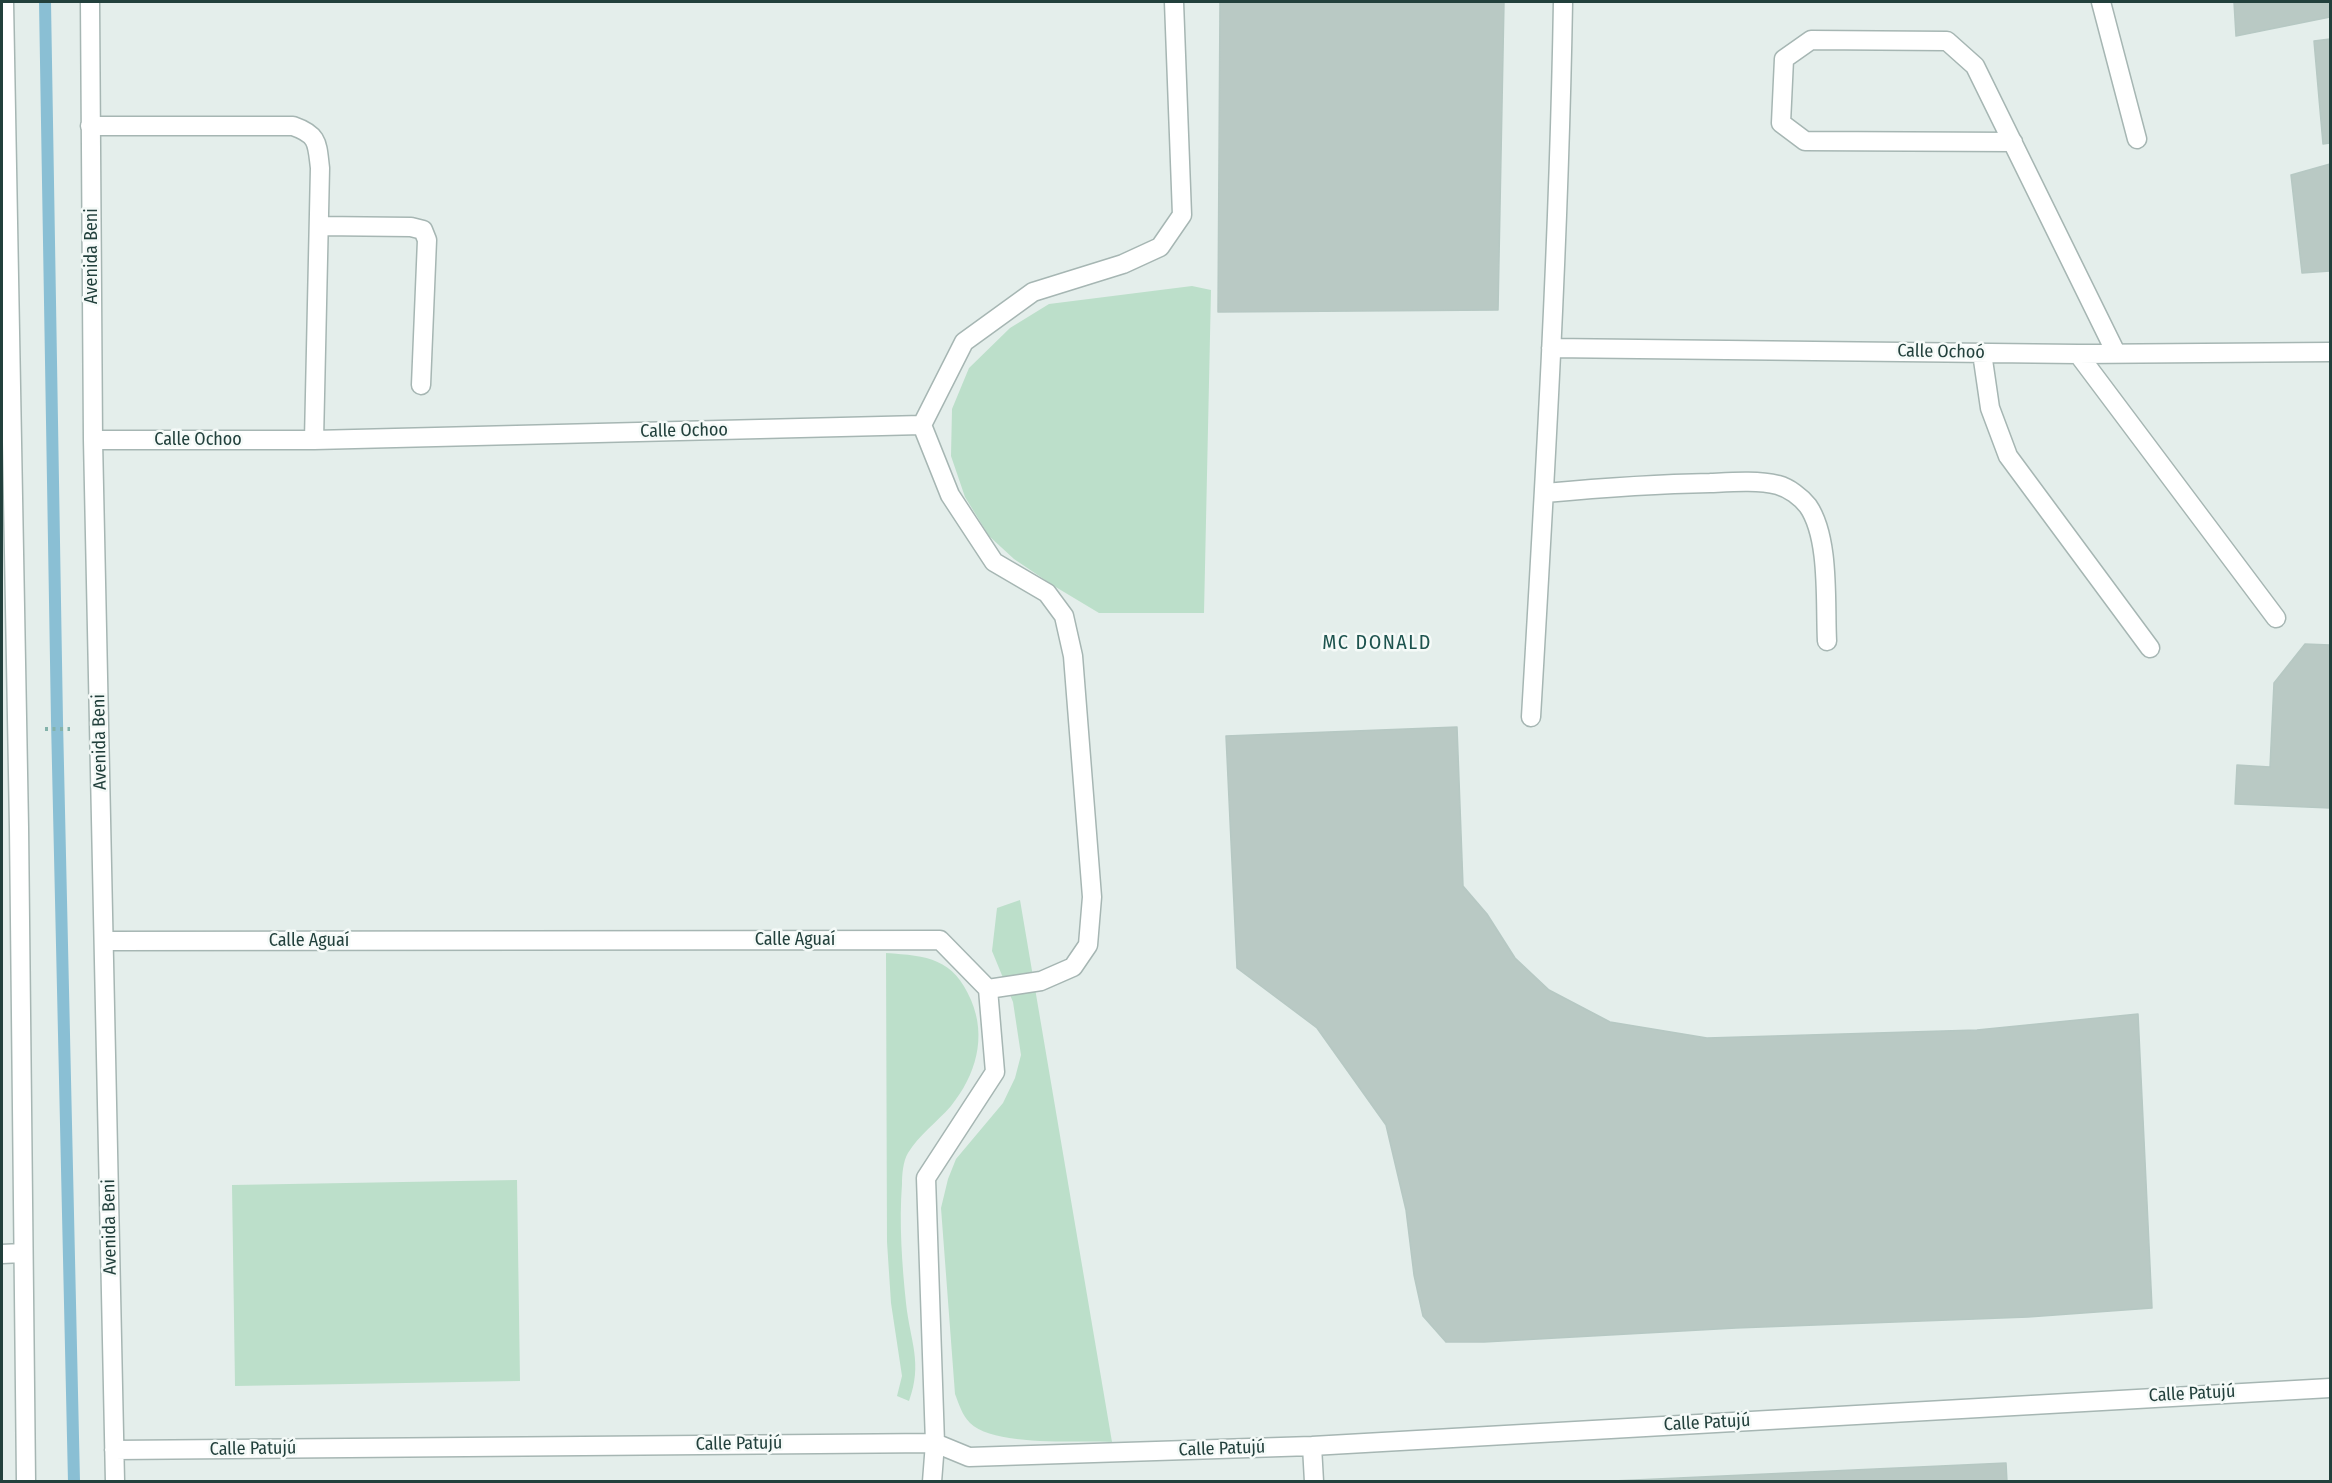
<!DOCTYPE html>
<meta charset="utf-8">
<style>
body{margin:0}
#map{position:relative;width:2332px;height:1483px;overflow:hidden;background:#e4eeeb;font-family:"Fira Sans Condensed",sans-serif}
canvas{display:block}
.frame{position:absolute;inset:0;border:3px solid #22403c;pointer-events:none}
</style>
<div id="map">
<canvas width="2332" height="1483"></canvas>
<div class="frame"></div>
</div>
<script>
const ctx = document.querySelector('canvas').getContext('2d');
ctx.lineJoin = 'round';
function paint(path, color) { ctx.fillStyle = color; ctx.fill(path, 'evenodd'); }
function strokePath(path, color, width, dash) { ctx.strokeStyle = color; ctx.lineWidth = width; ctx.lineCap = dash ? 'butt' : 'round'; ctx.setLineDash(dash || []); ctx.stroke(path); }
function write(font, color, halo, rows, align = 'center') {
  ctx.font = font + ' "Fira Sans Condensed",sans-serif'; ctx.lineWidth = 5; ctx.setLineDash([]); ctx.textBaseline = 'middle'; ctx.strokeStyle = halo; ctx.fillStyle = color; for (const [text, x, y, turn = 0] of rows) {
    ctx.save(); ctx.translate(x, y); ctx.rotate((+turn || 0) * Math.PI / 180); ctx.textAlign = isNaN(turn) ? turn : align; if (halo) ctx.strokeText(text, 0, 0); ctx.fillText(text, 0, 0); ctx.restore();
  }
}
const green = new Path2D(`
 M1192,286l19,4 -7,323h-105l-45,-27 -40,-27 -25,-23 -24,-39 -14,-41 1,-47 17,-41 41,-40 39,-24z
 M1020,900l92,542c-35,-2 -117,5 -142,-19 -8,-8 -11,-19 -15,-29l-14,-186 7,-29 8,-20 47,-56 12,-25 6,-23 -8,-53 -21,-51 5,-43z
 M886,953c42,3 67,5 85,47 16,37 5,75 -20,106 -14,16 -32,29 -43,47 -5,8 -6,22 -6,31 -3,39 0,80 4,119 4,38 17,60 3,98l-12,-5 5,-20 -11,-73 -4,-61z
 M517,1180l3,201 -285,5 -3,-201z`);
const stream = new Path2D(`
 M45,2l12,719 17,761`);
const building = new Path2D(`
 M1220,2h284l-6,308 -280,2z
 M2234,2h96v15l-94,19z
 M2330,39v104l-7,1 -9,-103z
 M2330,164v107l-28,2 -11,-98z
 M2305,644l25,1v163l-95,-4 2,-39 33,2 4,-84z
 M1457,727l6,159 24,28 28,44 34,32 61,32 97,16 270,-8 161,-16 14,294 -124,9 -292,11 -252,14h-38l-23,-26 -9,-41 -8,-65 -20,-85 -69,-97 -80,-60 -11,-232z
 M2006,1463l1,19h-401l7,-1z`);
const path = new Path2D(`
 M45,729h25`);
const minor = new Path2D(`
 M4,2l15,825 7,655
 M90,2l3,438 22,1042
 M2101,2l36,137
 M90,126h203c26,9 24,18 27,42l-6,272
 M2013,142l-208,-1 -24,-18 3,-64 27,-19 136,1 28,25 141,287
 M319,226l92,1 12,3 4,10 -6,145
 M1551,348l527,6 252,-2
 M1982,353l8,55 18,48 142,192
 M2078,354l198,264
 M922,425l28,70 44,67 53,31 17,23 9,40 19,241 -4,48 -15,22 -32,14 -53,8
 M93,440h221l608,-15 42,-83 69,-50 90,-28 37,-17 22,-32 -8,-213
 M1545,493c55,-5 109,-9 165,-10 22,-1 47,-3 68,2 11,3 23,12 30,21 22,32 17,96 19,135
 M1531,717c14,-238 28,-477 32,-715
 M106,941l834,-1 48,49 7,83 -69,106 9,265 -3,39
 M2,1254l20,-1
 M1312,1446l2,36
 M114,1450l821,-7 34,14 343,-11 1018,-58`);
const streetNames = [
 ["Avenida Beni",92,256,-90],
 ["Calle Ochoó",1941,352,1],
 ["Calle Ochoo",684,431,-1],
 ["Calle Ochoo",198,440],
 ["Avenida Beni",100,742,-91],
 ["Calle Aguaí",795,940],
 ["Calle Aguaí",309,941],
 ["Avenida Beni",110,1227,-91],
 ["Calle Patujú",2192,1394,-3],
 ["Calle Patujú",1707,1423,-3],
 ["Calle Patujú",739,1444,-1],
 ["Calle Patujú",253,1449,-1],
 ["Calle Patujú",1222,1449,-2]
];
const neighbourhoodNames = [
 ["MC DONALD",1377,643]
];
paint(green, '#bcdfca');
strokePath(stream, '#8abfd4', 12);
paint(building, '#b9c9c4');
strokePath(building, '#b6c8c3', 1.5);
strokePath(minor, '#a6b6b3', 21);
strokePath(path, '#83b2aa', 4, [3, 4.5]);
strokePath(minor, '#fff', 18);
write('18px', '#22403c', '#f5faf8', streetNames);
ctx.letterSpacing = '1.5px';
write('20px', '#1d534e', '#f5faf8', neighbourhoodNames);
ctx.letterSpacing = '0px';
</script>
